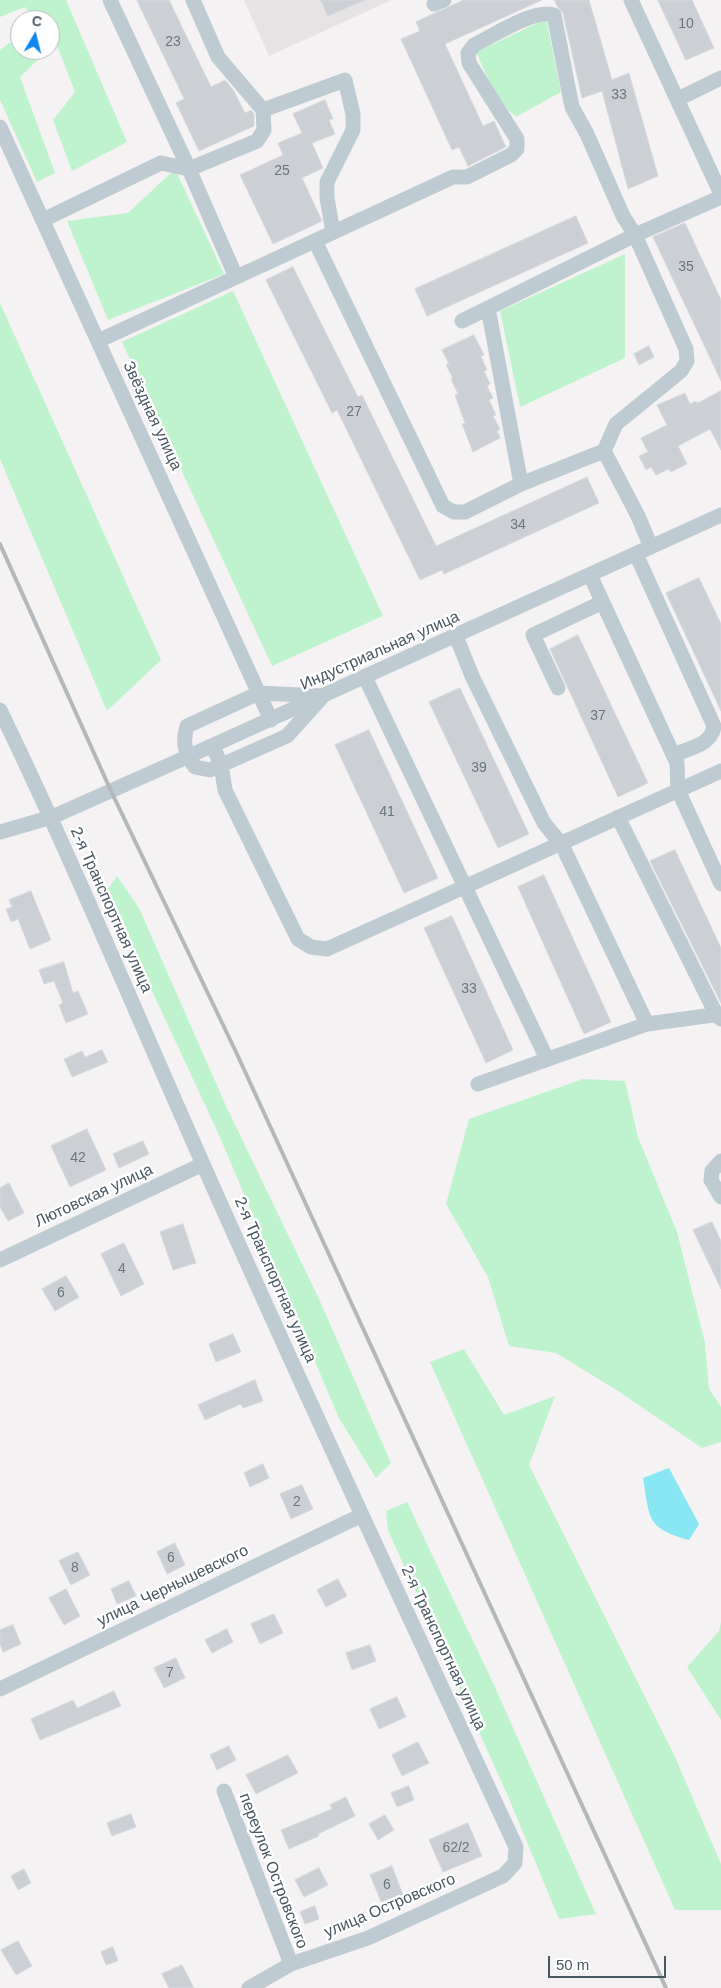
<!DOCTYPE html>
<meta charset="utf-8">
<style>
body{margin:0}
#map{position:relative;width:721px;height:1988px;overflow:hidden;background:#f4f2f2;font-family:Helvetica,sans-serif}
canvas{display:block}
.north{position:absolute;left:10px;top:10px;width:50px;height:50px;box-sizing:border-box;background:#fff;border:1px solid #b6bcc0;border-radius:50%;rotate:8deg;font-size:14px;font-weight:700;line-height:20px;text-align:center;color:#485861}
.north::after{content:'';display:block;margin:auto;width:18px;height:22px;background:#0d88f3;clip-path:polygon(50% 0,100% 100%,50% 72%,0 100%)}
.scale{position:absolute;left:548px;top:1956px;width:118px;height:22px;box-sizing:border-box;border:2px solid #485861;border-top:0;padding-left:6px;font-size:15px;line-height:18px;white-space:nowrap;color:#485861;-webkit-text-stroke:4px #fff;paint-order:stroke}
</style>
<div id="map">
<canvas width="721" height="1988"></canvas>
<div class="north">С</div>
<div class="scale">50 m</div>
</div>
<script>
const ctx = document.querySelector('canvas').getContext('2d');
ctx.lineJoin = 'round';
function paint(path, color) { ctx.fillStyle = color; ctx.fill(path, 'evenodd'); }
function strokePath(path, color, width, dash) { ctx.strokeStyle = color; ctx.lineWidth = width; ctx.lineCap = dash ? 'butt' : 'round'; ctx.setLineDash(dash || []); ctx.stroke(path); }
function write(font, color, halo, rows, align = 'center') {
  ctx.font = font + ' Helvetica,sans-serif'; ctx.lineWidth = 5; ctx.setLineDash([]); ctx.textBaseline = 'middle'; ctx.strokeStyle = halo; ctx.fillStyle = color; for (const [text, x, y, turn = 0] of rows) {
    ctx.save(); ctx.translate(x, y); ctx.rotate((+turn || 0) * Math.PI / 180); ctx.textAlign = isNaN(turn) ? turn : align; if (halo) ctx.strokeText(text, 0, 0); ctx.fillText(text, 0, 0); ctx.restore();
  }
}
const education = new Path2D(`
 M244,0h148l-123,56z`);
const green = new Path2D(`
 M0,0h66l61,142 -55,29 -19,-51 22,-28 -19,-49 -6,5v-28h-16l-9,-13 -25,10z
 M546,19l15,73 -45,25 -18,-16 -22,-49z
 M20,35v15h28l-28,27 35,96 -18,9 -37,-82v-50z
 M175,169l49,105 -116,46 -41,-99 61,-8z
 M625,254v104l-105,49 -20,-96z
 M233,291l150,325 -111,50 -150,-324z
 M0,303l161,357 -54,51 -107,-252z
 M117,876l22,32 87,198 93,193 72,164 -15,15 -37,-60 -120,-283 -113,-243z
 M583,1079l42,2 13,56 39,95 28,111 4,46 12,18v35l-19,6 -84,-57 -62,-38 -47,-7 -21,-69 -42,-73 23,-85z
 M464,1349l40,66 51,-19 -26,69 146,292 46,107v46h-46l-245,-548z
 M407,1502l87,183 102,229 -37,5 -52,-125 -119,-264 -2,-19z
 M721,1622v98l-34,-53 32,-36z`);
const water = new Path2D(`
 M669,1468l30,56 -10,16c-43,-12 -39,-21 -46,-62z`);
const building = new Path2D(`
 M137,0h32l42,87 14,-7 9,11 11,22 6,-3 3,4v12l-55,25 -23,-48 8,-4z
 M321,0h44l-37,16z
 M464,0h78l-97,44 38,82 11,-5 12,26 -38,19 -9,-19 -7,3 -51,-111 19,-8 -4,-9z
 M555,0h34l23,80 17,-7 29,103 -30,13 -26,-98 -20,7 -19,-85 -6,-7z
 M658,0h34l22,48 -28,12z
 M325,100l8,19 -4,1 6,14 -23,9 11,25 -21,10 20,43 -49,23 -33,-69 43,-20 -5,-12 24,-10 -9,-19z
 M576,216l12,27 -161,73 -12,-27z
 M685,223l36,77v81l-68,-144z
 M293,267l65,130 4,-2 74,151 151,-69 12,26 -155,71 -2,-4 -22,10 -83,-170 -5,3 -66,-133z
 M474,335l10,20 -3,1 6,14 -3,1 6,13 -3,2 6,12 -4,2 7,15 -3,1 7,13 -3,2 3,7 -27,14 -11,-28 3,-1 -10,-28 3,-1 -7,-15 2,-1 -7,-13 3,-1 -7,-14z
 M649,346l5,11 -15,8 -5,-11z
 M721,391v59l-11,-21 -32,17 9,18 -16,8 -2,-3 -13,6 -5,-8 -5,3 -7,-14 9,-4 -7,-14 26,-13 -10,-20 28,-12 5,11 6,-3 1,2z
 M699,578l22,46v87l-55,-118z
 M578,635l70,148 -30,14 -68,-148z
 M460,688l69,146 -31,14 -69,-146z
 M369,730l69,148 -34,15 -69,-148z
 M675,850l46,98v55l-71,-142z
 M544,875l67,147 -27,12 -66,-147z
 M31,891l20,49 -21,9 -12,-30 -7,3 -5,-13 6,-2 -3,-7z
 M452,916l61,134 -27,13 -62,-135z
 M64,962l9,31 5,-2 10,23 -22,9 -7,-18 4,-2 -9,-22 -10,3 -5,-14z
 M102,1050l6,12 -36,15 -8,-18 18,-8 3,6z
 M87,1129l19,41 -36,17 -19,-41z
 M143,1141l6,13 -30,14 -6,-14z
 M9,1183l15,30 -16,8 -8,-14v-19z
 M712,1222l9,19v48l-28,-59z
 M183,1224l13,39 -23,7 -13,-38z
 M124,1243l20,41 -23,12 -20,-42z
 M66,1276l13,21 -24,14 -13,-22z
 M233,1334l8,18 -25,10 -7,-18z
 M255,1380l8,21 -20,7 -2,-4 -36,16 -7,-15z
 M263,1464l6,14 -19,9 -6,-14z
 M302,1485l11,24 -22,10 -11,-25z
 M175,1543l10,22 -18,9 -10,-22z
 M78,1552l12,23 -19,10 -12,-24z
 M338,1579l9,17 -21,11 -9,-17z
 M129,1581l7,15 -19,8 -6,-15z
 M66,1589l14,27 -16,9 -15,-27z
 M274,1614l9,19 -23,11 -9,-20z
 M13,1625l8,19 -18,8 -3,-8v-14z
 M227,1629l6,13 -21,11 -7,-13z
 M370,1645l6,16 -24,9 -6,-17z
 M176,1658l9,20 -21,10 -10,-20z
 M114,1691l7,15 -81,34 -9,-21 42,-19 4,8z
 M397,1697l9,20 -27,12 -9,-20z
 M418,1742l11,21 -27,13 -10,-21z
 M229,1746l7,14 -19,10 -7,-15z
 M288,1755l10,18 -42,21 -10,-19z
 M409,1786l5,14 -17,7 -6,-14z
 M346,1797l9,19 -37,18 1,2 -30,13 -8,-19 51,-21 -2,-4z
 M131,1814l5,13 -24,9 -5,-13z
 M385,1815l9,15 -16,10 -9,-16z
 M468,1823l14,33 -39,16 -14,-32z
 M392,1866l11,29 -21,9 -12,-29z
 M319,1868l9,17 -24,12 -9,-17z
 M24,1869l7,14 -13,7 -7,-14z
 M315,1906l4,13 -14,5 -5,-12z
 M18,1941l14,25 -16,9 -15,-25z
 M113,1947l5,14 -12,4 -5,-13z
 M182,1965l12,23h-25l-7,-14z`);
const minor = new Path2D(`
 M110,0l79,169 47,108
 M193,0l25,57 45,53
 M631,0l90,194
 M434,4l10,-4
 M678,99l43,-21
 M0,127l271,593
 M43,220l118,-57 28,6 68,-28 7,-11 -1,-20 82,-30 8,34v16l-26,52v16l6,34
 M315,241l128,265 11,6h11l56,-28 83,-33
 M488,308l33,176
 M98,341l355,-164h14l44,-22 6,-6v-10l-48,-76 -1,-10 6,-8c19,-9 61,-37 80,-30l18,92 15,27 36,82 12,19 -173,86
 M651,547l-13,-31 -34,-65 12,-27 65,-53 6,-10 -1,-12 -51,-114 86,-38
 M636,554l78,172c-2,19 -25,22 -41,29
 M590,575l87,188 1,27 43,94
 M456,636l16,40 72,147 18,22 85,179
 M365,677l182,382
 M558,688l-25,-53 68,-32
 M259,693l64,3 -36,40 -77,34 -15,-3c-10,-13 -13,-25 -8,-41z
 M0,710c72,149 135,301 202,452 102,230 208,457 314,685l-1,16 -12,13 -135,62 -77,26 -42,24
 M213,746l8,19 4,25 73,149 13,8 16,2 394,-178
 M618,817l99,199 4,3
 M0,832l52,-15 135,-60 534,-242
 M478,1084l169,-60 74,-10
 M721,1161l-9,10 -1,9 10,17
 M0,1260l203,-96
 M0,1689l362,-174
 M224,1791l67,173`);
const rail = new Path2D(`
 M0,544l111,247 125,261 430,936`);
const numberNames = [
 ["10",686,24],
 ["23",173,42],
 ["33",619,95],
 ["25",282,171],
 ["35",686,267],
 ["27",354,412],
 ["34",518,525],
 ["37",598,716],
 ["39",479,768],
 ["41",387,812],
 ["33",469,989],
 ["42",78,1158],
 ["4",122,1269],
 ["6",61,1293],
 ["2",297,1502],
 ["6",171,1558],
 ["8",75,1568],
 ["7",170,1673],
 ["62/2",456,1848],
 ["6",387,1885]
];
const streetNames = [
 ["Звёздная улица",152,416,65],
 ["Индустриальная улица",380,651,-24],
 ["2-я Транспортная улица",111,910,66],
 ["Лютовская улица",94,1196,-25],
 ["2-я Транспортная улица",275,1280,66],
 ["улица Чернышевского",173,1586,-26],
 ["2-я Транспортная улица",443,1648,65],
 ["переулок Островского",273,1871,69],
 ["улица Островского",390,1906,-23]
];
paint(education, '#e5e3e4');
paint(green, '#bff3ce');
paint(water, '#89e7f3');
paint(building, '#ccd0d4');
strokePath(building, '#d6d9de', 1);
strokePath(minor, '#bfcbd2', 15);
strokePath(rail, '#b4b8bd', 4);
write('14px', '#69767e', null, numberNames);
write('16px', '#485861', '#fff', streetNames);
</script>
